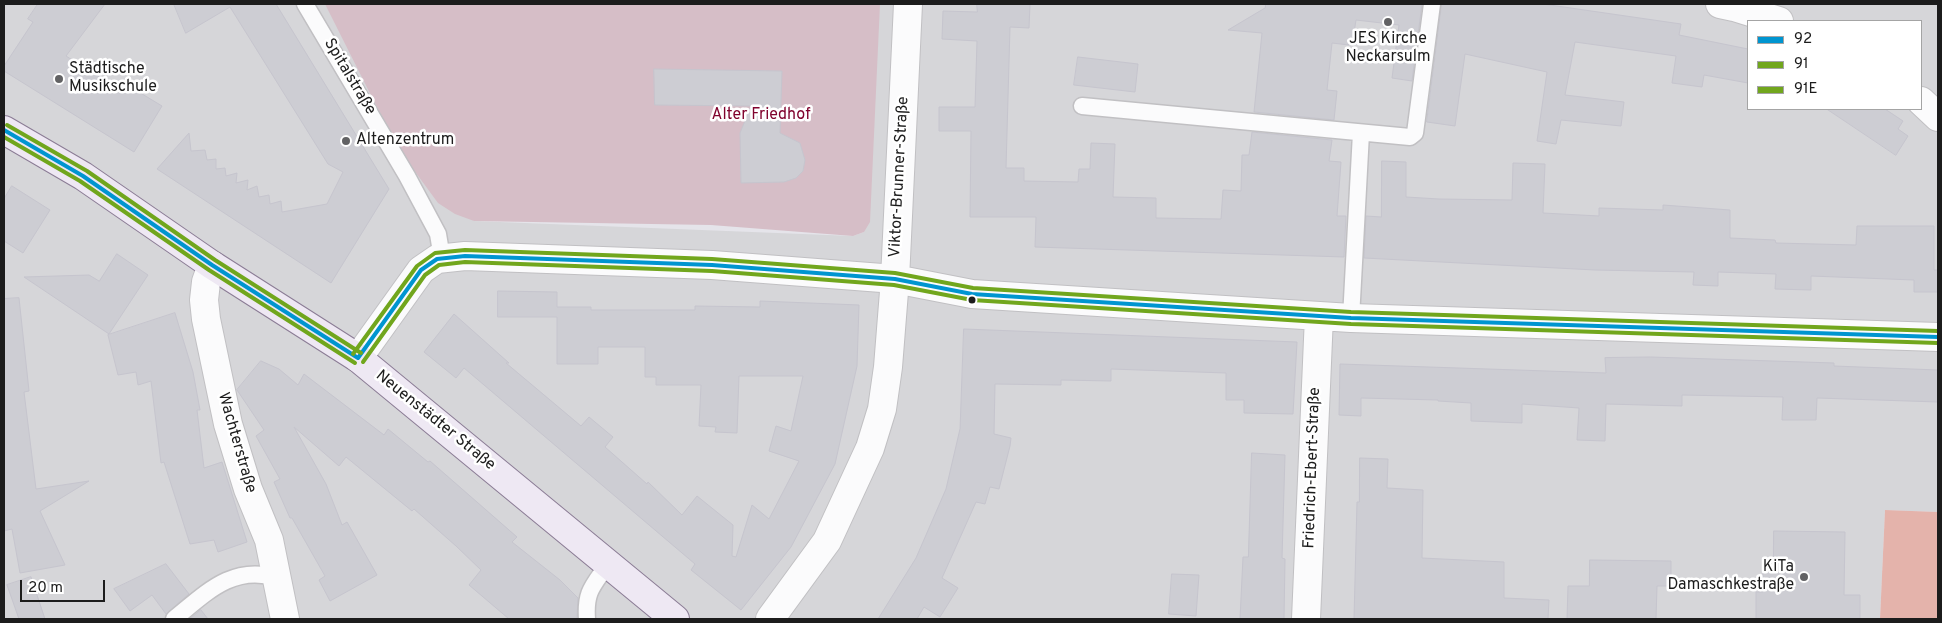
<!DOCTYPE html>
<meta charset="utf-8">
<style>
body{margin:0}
#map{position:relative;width:1942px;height:623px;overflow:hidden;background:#e5e4ea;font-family:Overpass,sans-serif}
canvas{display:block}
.frame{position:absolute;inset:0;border:5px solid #1c1c1c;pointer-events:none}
.legend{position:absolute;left:1747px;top:20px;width:175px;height:90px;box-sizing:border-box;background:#fff;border:1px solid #a4a4a4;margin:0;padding:6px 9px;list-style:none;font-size:15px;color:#1c1c1c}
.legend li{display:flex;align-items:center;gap:10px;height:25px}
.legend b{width:25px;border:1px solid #a4a4a4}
.scale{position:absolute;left:20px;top:580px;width:85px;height:22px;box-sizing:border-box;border:2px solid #1c1c1c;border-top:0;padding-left:6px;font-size:15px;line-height:18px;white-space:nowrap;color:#1c1c1c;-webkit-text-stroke:4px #fff;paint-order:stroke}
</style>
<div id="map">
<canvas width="1942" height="623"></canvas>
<div class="frame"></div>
<ul class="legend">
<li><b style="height:6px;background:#0095d0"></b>92</li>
<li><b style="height:6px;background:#71a61d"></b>91</li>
<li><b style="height:6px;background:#71a61d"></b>91E</li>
</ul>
<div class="scale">20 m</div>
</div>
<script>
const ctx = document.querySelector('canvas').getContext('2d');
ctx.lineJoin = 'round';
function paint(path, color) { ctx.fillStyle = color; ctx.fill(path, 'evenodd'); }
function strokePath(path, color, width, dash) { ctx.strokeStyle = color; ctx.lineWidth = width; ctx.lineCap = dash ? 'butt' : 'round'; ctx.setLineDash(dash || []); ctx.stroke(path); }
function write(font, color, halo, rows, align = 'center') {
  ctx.font = font + ' Overpass,sans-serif'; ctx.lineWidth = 5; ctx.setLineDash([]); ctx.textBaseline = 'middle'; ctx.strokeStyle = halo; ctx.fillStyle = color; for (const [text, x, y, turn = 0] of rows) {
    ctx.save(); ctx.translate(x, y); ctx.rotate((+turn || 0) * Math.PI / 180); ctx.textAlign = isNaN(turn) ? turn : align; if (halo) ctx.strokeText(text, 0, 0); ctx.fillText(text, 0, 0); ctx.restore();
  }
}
const residential = new Path2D(`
 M4,4h323l147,217 379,15 11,-4 10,-228h1064v508l-53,-2 -5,109h-1876zM1748,21h173v88h-173z`);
const cemetery = new Path2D(`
 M325,4h555l-10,218 -6,10 -11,4 -142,-11 -237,-4 -19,-7 -17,-11 -41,-56z`);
const pitch = new Path2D(`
 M1885,510l53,2v107h-58z`);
const building = new Path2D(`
 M38,4h67l-39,52 54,34 4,-7 38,23 -28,46 -130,-81v-5l29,-44 -5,-3z
 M174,4h102l113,185 -58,94 -174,-114 32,-36 2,18 14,-1 2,10 9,-1v10l9,-1 1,8 11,-3 -1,10 12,-3 -1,10 10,-4 2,11 10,-2 1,9 11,-3 1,11 45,-8 16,-32 -15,-8 -98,-157 -44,26z
 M977,4h53l-1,24 -19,-1 -4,141h18v13l54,1 1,-13h11l1,-26 24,1 -2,53 43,1v20l65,1 2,-29 18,1 1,-36h7l3,-23 80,8 -3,21 12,1 -4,54h9l-2,41 -309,-10 1,-30h-66l1,-86h-32v-24h36l2,-66 -35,-2 1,-28 34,1z
 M1266,4h156l-10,77 -20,-3 7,-53 -43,-5 -3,19h-4v6l-17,-2 -5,47 10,1 -3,29 -80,-8 8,-79 -34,-3 37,-22z
 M1442,4h101l138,20 -2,11 69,14v34l-44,-8 -2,12 -30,-4 4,-27 -101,-14 -10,53 59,7 -3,24 -60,-6 -5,24 -19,-3 10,-69 -82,-18 -10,72 -28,-4z
 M1078,57l60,7 -3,28 -61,-7z
 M654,69l128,2 -2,62 20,10 5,17 -2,11 -7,7 -12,4 -43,1 -1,-50 11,-27 -96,-1z
 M1827,109h58l18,12 -5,8 10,7 -12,19z
 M1382,161l24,1v35l33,2 73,1 1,-37 32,1 -2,49 56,3v-8l64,2v-5l67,5v28l45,2 1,3 80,2 1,-19h77v44h4v22h-24v-12l-103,-4v14l-36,-1 1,-15 -58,-2v14l-25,-1 1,-13 -99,-2 -231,-12 2,-42 15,1z
 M12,186l38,24 -27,43 -19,-12v-42z
 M117,254l31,21 -39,59 -85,-57 65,-2 10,6z
 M498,291l59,1v15h34v3h104v-4l65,1v-6l99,4 -2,61 -22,98 -44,83 -50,63 -50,-40 4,-6 -231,-196 -8,10 -32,-26 30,-38 55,49h-3l75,63 8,-9 24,20 -8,10 42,37 1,-2 34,33 15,-19 36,29 -1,31 4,1 16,-52 17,14 30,-58 -30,-10 7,-25 15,5 12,-55h-64l-2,57 -22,-1 1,-5 -17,-1 2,-41h-45v-8h-11v-30h-47v17h-41v-47h-59z
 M19,298l10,93 -5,1 12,97 53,-8 -49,30 25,54 -45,8 -8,-44 -8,2v-232z
 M175,313l18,59 7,38h-3l7,58 18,-6 25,80 -29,10 -4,-12 -24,4 -26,-82 -3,1 -10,-82 -13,4 -2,-13 -18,3 -10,-40z
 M964,329l333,13 -4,72 -49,-1v-13h-18v-27l-115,-4v12l-50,-1v5l-66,-1 -1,50 17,4 -1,8 -11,43 -9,-2 -5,17 -9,-2 -34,76 16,10 -18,29 -16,-10 -7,12h-39l38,-61 30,-69 14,-60z
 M1651,357l183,6v3l104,4v32l-121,-4 -1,22h-34l1,-23 -101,-2v11l-76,-2 -1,37 -28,-1 2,-32 -57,-4v19l-51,-2v-18l-33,-2v-1l-77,-2v18l-22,-1 1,-51 266,9 -1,-15z
 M261,361l18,8 19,16 6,-11 80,61 4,-6 40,33 2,-1 87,76 -5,5 48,38 18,18 -1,21h-68l-40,-34 12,-15 -25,-24 -42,-37 -2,2 -66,-54 -7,9 -45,-39 32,57 16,41 5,-3 30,53 -47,26 -11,-21 6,-4 -33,-58h-2l-16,-36 6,-3 -24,-43 8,-6 -27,-40z
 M1252,453l33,2 -3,103 3,1 -1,60h-44l3,-62h5z
 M1360,458l28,1 -1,29 36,2 -1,68 82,4v36l45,2 -1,19h-194l3,-117h2z
 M1774,531l71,1 -1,63h16v24h-104v-27h7v-30h10z
 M1590,560l81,1v25h-14l-1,33h-89l1,-33h21z
 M166,564l23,30 -23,20 -14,-19 -22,16 -16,-22z
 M1172,574l27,1 -3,41 -27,-2z
 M31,577l14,42h-26l-12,-34z
 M201,610l7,9h-19l3,-2z`);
const lane = new Path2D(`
 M305,4l102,172 31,58 4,24
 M1082,106l328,31 5,-4 17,-129
 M1351,318l10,-185
 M174,619c32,-26 59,-55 103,-41
 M587,619c-2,-28 6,-33 21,-55`);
const street = new Path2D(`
 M1720,4l14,3 45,14
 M1921,101l17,16
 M212,265l-6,17 -2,18 2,19 22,105 20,65 21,51 16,79
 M358,358l63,-88 16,-11 28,-3 247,9 183,14 77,15 379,24 587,19
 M770,619l57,-78 43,-93 12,-39 6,-42 7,-88 13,-275
 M1306,619l13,-303`);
const secondary = new Path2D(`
 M4,130l79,46 129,89 146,93 317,261`);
const bus1 = new Path2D(`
 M4,130l79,46 129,89 146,93
 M358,358l63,-88 16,-11 28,-3 247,9 183,14 77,15 379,24 587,19`);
const bus2 = new Path2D(`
 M4,137l76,44 129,89 146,93
 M363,362l62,-87 14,-10 26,-3 247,9 182,14 78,15 379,24 587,19`);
const bus3 = new Path2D(`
 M7,125l80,46 128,89 146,93
 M353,354l64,-88 18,-13 30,-3 247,9 183,14 78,15 378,24 587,19`);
const markers = [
 [1388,22,5,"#626264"],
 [59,79,5,"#626264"],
 [346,141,5,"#626264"],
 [972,300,4.5,"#1c1c1c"],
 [1804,577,5,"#626264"]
];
const poiNames = [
 ["JES Kirche",1388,40,"center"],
 ["Neckarsulm",1388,58,"center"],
 ["Städtische",69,70],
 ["Musikschule",69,88],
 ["Altenzentrum",356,141],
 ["KiTa",1794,568,"right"],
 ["Damaschkestraße",1794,586,"right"]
];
const streetNames = [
 ["Spitalstraße",349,77,59],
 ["Viktor-Brunner-Straße",900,177,-87],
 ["Neuenstädter Straße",435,421,39],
 ["Wachterstraße",236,443,74],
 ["Friedrich-Ebert-Straße",1313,468,-88]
];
const parkNames = [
 ["Alter Friedhof",761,116]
];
paint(residential, '#d6d6d9');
paint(cemetery, '#d6bec7');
paint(pitch, '#e4b3ab');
paint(building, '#cdcdd3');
strokePath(building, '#c6c5ce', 1);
strokePath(lane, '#c1c0c3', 19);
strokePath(street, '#c1c0c3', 30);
strokePath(secondary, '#8b7c95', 30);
strokePath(lane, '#fbfbfc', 16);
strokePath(street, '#fbfbfc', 28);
strokePath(secondary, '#eee8f3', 28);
strokePath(bus1, '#0095d0', 4);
strokePath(bus2, '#71a61d', 4);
strokePath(bus3, '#71a61d', 4);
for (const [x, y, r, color] of markers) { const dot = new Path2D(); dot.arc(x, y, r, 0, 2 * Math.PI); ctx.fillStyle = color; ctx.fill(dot); strokePath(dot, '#fff', 2); }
write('16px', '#1c1c1c', '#fff', poiNames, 'left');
write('16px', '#1c1c1c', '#fff', streetNames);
write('16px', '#80032e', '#fff', parkNames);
</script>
